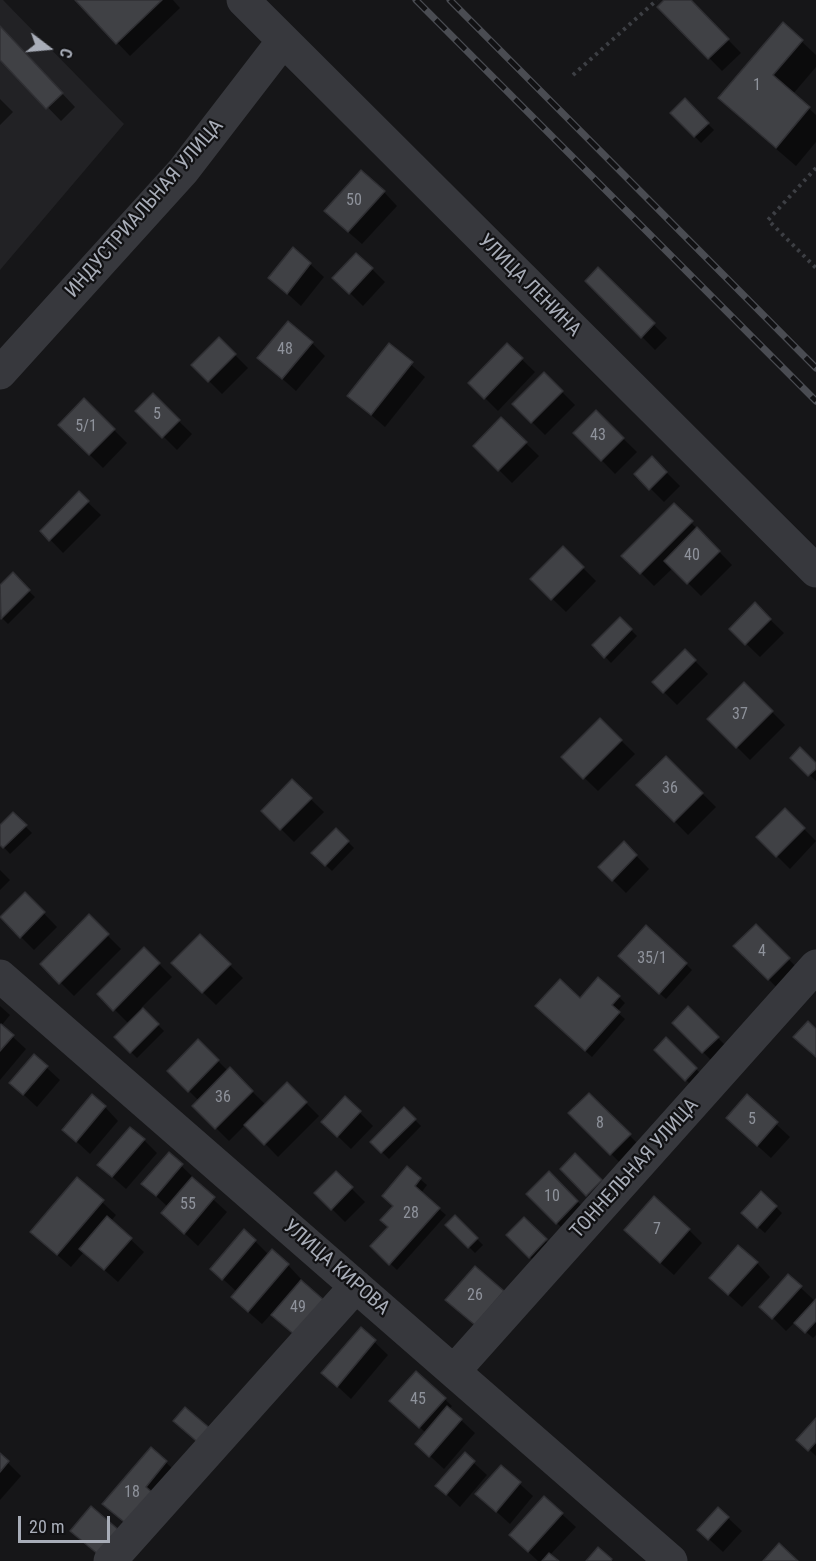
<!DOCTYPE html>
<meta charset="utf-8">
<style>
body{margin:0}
#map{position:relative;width:816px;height:1561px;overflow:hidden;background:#161618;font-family:"Roboto Condensed",sans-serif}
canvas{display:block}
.north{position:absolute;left:18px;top:18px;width:60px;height:60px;-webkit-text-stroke:4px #111113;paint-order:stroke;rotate:106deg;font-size:16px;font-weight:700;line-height:24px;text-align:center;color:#a8adb8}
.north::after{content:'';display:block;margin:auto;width:21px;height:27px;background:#a8adb8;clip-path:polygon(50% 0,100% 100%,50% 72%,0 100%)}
.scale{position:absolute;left:18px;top:1516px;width:92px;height:27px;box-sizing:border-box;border:3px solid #a8adb8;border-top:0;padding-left:8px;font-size:18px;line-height:21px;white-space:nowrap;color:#a8adb8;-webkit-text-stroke:4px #111113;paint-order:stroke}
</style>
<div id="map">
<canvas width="816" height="1561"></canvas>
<div class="north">С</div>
<div class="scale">20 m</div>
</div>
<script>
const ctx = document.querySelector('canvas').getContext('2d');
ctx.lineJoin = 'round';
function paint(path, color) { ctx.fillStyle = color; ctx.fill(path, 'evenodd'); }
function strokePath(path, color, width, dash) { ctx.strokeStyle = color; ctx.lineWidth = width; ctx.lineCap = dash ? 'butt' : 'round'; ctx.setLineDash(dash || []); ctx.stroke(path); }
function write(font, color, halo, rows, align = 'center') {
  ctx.font = font + ' "Roboto Condensed",sans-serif'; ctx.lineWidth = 4.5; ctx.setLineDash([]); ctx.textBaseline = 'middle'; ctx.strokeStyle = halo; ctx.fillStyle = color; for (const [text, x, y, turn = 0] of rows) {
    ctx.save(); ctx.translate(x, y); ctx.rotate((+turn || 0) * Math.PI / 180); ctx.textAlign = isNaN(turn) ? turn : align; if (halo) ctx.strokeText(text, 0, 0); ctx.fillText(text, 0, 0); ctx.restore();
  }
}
const built = new Path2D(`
 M0,0h3l121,124 -124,146z`);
const shadow = new Path2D(`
 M77,0h96l7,8 -50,48z
 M666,0h23l52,53 -19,18 -63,-64z
 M783,24l33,31v12l-23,27 23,21v27l-20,24 -57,-49 -19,-19z
 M0,28l75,79 -14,14 -61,-63z
 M0,99l13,13 -13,13z
 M685,101l29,29 -13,13 -29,-30z
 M384,192l13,14 -35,38 -23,-20z
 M310,264l14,13 -23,29 -31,-28z
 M372,269l13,13 -22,24 -15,-15z
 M598,269l69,69 -12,12 -68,-69z
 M219,339l29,29 -26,26 -29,-29z
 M312,343l13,13 -29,35 -37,-33z
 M389,345l36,32 -40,50 -36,-31z
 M507,345l28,27 -37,39 -28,-28z
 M544,374l31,31 -30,30 -31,-31z
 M153,396l39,38 -15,16 -39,-39z
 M84,400l43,43 -24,25 -43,-43z
 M596,412l41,40 -22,22 -40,-41z
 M501,419l38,37 -27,27 -37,-37z
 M652,458l28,28 -16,16 -28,-28z
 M79,494l22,21 -38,38 -21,-22z
 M674,505l58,60 -31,31 -28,-28 -19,18 -30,-30z
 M563,548l33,33 -30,31 -34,-33z
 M12,575l23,22 -27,27 -8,-8v-29z
 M755,605l29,28 -24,24 -29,-28z
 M620,619l17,17 -26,27 -17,-18z
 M685,651l23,23 -31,31 -23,-23z
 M744,684l41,41 -35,35 -41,-41z
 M600,720l35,34 -37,37 -35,-34z
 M666,758l50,49 -28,28 -49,-50z
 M792,758l24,7v16z
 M292,781l32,31 -30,30 -31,-31z
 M785,810l31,31 -26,28 -32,-32z
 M13,814l19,19 -22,21 -10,-11v-16z
 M336,830l18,18 -22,23 -19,-18z
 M624,843l25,26 -23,24 -26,-26z
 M0,870l10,10 -10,10z
 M25,894l32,33 -23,23 -33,-33z
 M89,917l32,32 -47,47 -32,-32z
 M756,926l46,47 -20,20 -46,-47z
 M200,936l43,42 -27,27 -43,-42z
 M144,949l28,28 -31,31 23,23 -27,27 -21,-21 13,-13 -30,-30z
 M626,963l60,1 6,6 -26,29z
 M619,997l6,6 -8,9 8,7 -33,38 -49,-44 37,-13z
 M0,1006l10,9 -9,11 25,23 -26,31z
 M688,1008l43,43 -15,14 -42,-42z
 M666,1039l43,43 -10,11 -43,-43z
 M198,1041l30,30 2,-1 36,35 21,-21 32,32 -41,41 -32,-33 -17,17 -35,-35 5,-5 -30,-30z
 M34,1056l26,24 -23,27 -26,-24z
 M589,1095l54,54 -19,18 -53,-54z
 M345,1098l28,28 -22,23 -28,-27z
 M105,1107l13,14 -28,33 -26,-24z
 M404,1109l17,17 -32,33 -17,-17z
 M776,1124l14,13 -19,21 -30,-27z
 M144,1140l13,13 -31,36 -27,-24z
 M169,1154l26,25 -2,2 34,31 -29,34 -35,-33 5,-6 -25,-23z
 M575,1156l32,31 -13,14 -32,-32z
 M407,1168l20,17 -6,8 25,22 -49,55 -25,-24 18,-19z
 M336,1173l29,29 -20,20 -29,-29z
 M549,1173l42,42 -21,21 -42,-42z
 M77,1179l39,36 -5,6 33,31 -26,30 -34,-30 -13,15 -25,-22z
 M776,1207l6,6 -17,20 -16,-14z
 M455,1217l28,28 -8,8 -28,-28z
 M524,1219l28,28 -16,16 -28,-28z
 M689,1230l13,13 -28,32 -35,-31z
 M255,1241l14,14 3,-4 16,14 13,14 -2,2 25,21 -14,46 -38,-35 -10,11 -16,-14 -9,-18 -25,-23z
 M757,1263l13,14 -28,30 -18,-16z
 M788,1276l28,26v33l-3,3 -18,-16 -9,9 -25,-25z
 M361,1329l27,26 -37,44 -28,-26z
 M417,1373l35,33 -3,3 26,24 -31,36 -27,-25 9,-11 -28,-26z
 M816,1420v36l-18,-17z
 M151,1449l21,19 -21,25 -40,18z
 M0,1455l21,21 -21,24z
 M465,1455l22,20 -27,32 -22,-21z
 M501,1467l32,29 -23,28 -33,-30z
 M544,1498l32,29 -26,28 7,6h-19l-14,-13z
 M728,1518l14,13 -19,21 -24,-22z`);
const building = new Path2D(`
 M75,0h87l-46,44z
 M664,0h27l38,39 -21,20 -51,-52z
 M783,22l20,18 -30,35 37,32 -34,41 -58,-50z
 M0,26l63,67 -17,16 -46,-49z
 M685,98l24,25 -15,14 -24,-24z
 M361,170l24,21 -37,41 -24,-21z
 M293,247l18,16 -24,31 -19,-16z
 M356,253l17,15 -24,26 -17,-16z
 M598,267l57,56 -14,15 -56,-57z
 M288,321l25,21 -31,37 -25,-21z
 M219,337l17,17 -28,28 -17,-17z
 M389,343l24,19 -42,53 -24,-19z
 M507,343l16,15 -39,41 -16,-16z
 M544,372l19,19 -32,32 -19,-19z
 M153,393l27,27 -18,18 -27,-27z
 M84,398l31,31 -26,26 -31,-30z
 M596,410l28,28 -23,23 -28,-28z
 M501,417l26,25 -29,29 -25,-25z
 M652,456l15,16 -18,18 -15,-16z
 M79,491l10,10 -40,40 -9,-10z
 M674,503l19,18 -53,53 -19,-18z
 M697,527l23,24 -33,33 -23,-23z
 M563,546l21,21 -33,33 -21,-21z
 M13,572l17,18 -29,29 -1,-34z
 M755,602l16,17 -26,26 -16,-16z
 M620,617l12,12 -28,29 -12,-13z
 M685,649l11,11 -33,33 -11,-11z
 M744,682l29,29 -37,37 -29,-29z
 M600,718l22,22 -39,39 -22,-22z
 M800,747l16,16v6l-8,7 -18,-18z
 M666,756l37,37 -29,29 -38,-37z
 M292,779l20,19 -32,32 -19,-19z
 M785,808l20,20 -29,29 -20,-20z
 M13,812l14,13 -24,23 -3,-3v-20z
 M336,828l13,13 -24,25 -14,-13z
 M624,841l13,14 -25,26 -14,-14z
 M25,892l20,20 -25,26 -20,-21z
 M89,914l20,20 -50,50 -19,-20z
 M756,924l34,34 -22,22 -35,-34z
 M646,925l41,38 -28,31 -41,-38z
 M200,934l31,30 -29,29 -31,-30z
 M144,947l16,16 -47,48 -16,-17z
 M598,977l22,19 -8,9 8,7 -35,39 -50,-45 25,-27 20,19z
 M688,1006l31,31 -17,16 -30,-30z
 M143,1008l16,16 -29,29 -16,-16z
 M808,1021l8,8v28l-23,-20z
 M1,1024l13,11 -14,16v-26z
 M666,1037l31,31 -12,13 -31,-31z
 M198,1039l21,21 -31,32 -21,-21z
 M34,1054l14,12 -25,29 -14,-12z
 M230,1067l23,24 -38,38 -23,-23z
 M287,1082l20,20 -43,43 -20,-20z
 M589,1093l42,41 -21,21 -42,-42z
 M92,1094l14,12 -30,36 -14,-12z
 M747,1094l31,28 -21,24 -31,-28z
 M345,1096l16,15 -24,26 -16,-15z
 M404,1107l12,12 -35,34 -11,-11z
 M130,1127l15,12 -33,38 -15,-12z
 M169,1152l14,12 -27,32 -15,-12z
 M575,1153l27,27 -16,16 -26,-27z
 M407,1166l14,12 -6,8 25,22 -51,57 -19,-19 18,-19 -8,-7 13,-14 -11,-10z
 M336,1171l17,16 -22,23 -17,-17z
 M549,1171l29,30 -22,23 -30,-30z
 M77,1177l27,23 -47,55 -27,-23z
 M192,1177l23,20 -31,37 -23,-21z
 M761,1191l16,15 -20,22 -16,-15z
 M654,1196l36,33 -30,34 -36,-33z
 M455,1215l23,23 -10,10 -23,-23z
 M107,1216l25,22 -28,32 -25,-21z
 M524,1217l23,22 -18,19 -23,-23z
 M244,1229l12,11 -34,40 -12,-11z
 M738,1245l20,17 -30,33 -19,-17z
 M272,1249l17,15 -41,48 -17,-15z
 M475,1266l29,25 -29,34 -30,-25z
 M788,1274l14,12 -30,33 -13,-12z
 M301,1280l24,21 -29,35 -25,-21z
 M816,1299v22l-11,12 -11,-10z
 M361,1327l15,13 -39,47 -16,-14z
 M416,1371l30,27 -27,30 -30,-27z
 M447,1406l15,13 -33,38 -14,-13z
 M185,1407l28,24 -12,14 -28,-24z
 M816,1418v24l-8,9 -12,-11z
 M151,1447l16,14 -21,26 14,12 -26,31 -32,-26z
 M465,1452l10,9 -29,34 -11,-9z
 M0,1453l9,8 -9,11z
 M501,1465l20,17 -25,30 -21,-18z
 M544,1496l19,17 -35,39 -19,-17z
 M91,1506l29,25 -21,24 -29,-24z
 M718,1507l11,10 -21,23 -11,-10z
 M779,1543l19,18h-35z
 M598,1547l14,12 -1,2h-25z
 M549,1553l10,8h-17z`);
const path = new Path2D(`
 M573,75l84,-75
 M816,168l-48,52 48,48`);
const minor = new Path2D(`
 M243,0l573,571
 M0,373l183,-202 100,-130
 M0,976l671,585
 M454,1371l362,-405
 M110,1561l246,-275`);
const rail = new Path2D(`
 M416,0l400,401
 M450,0l366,368`);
const numberNames = [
 ["1",757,86],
 ["50",354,201],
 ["48",285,350],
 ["5",157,415],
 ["5/1",86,427],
 ["43",598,436],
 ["40",692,556],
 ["37",740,715],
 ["36",670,789],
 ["4",762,952],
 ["35/1",652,959],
 ["36",223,1098],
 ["5",752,1120],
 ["8",600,1124],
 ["10",552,1197],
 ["55",188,1205],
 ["28",411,1214],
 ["7",657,1230],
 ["26",475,1296],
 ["49",298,1308],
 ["45",418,1400],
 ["18",132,1493]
];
const streetNames = [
 ["ИНДУСТРИАЛЬНАЯ УЛИЦА",145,209,-49],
 ["УЛИЦА ЛЕНИНА",529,286,45],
 ["ТОННЕЛЬНАЯ УЛИЦА",635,1169,-48],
 ["УЛИЦА КИРОВА",336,1268,41]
];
paint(built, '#222225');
paint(shadow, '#0007');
paint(building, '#404145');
strokePath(building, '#303034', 1.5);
strokePath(path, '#3d3f44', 4, [3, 4.5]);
strokePath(minor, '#37383d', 33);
strokePath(rail, '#4a4c52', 7);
strokePath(rail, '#111113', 4.5, [14]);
write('16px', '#8e929b', null, numberNames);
write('20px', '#a8adb8', '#111113', streetNames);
</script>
